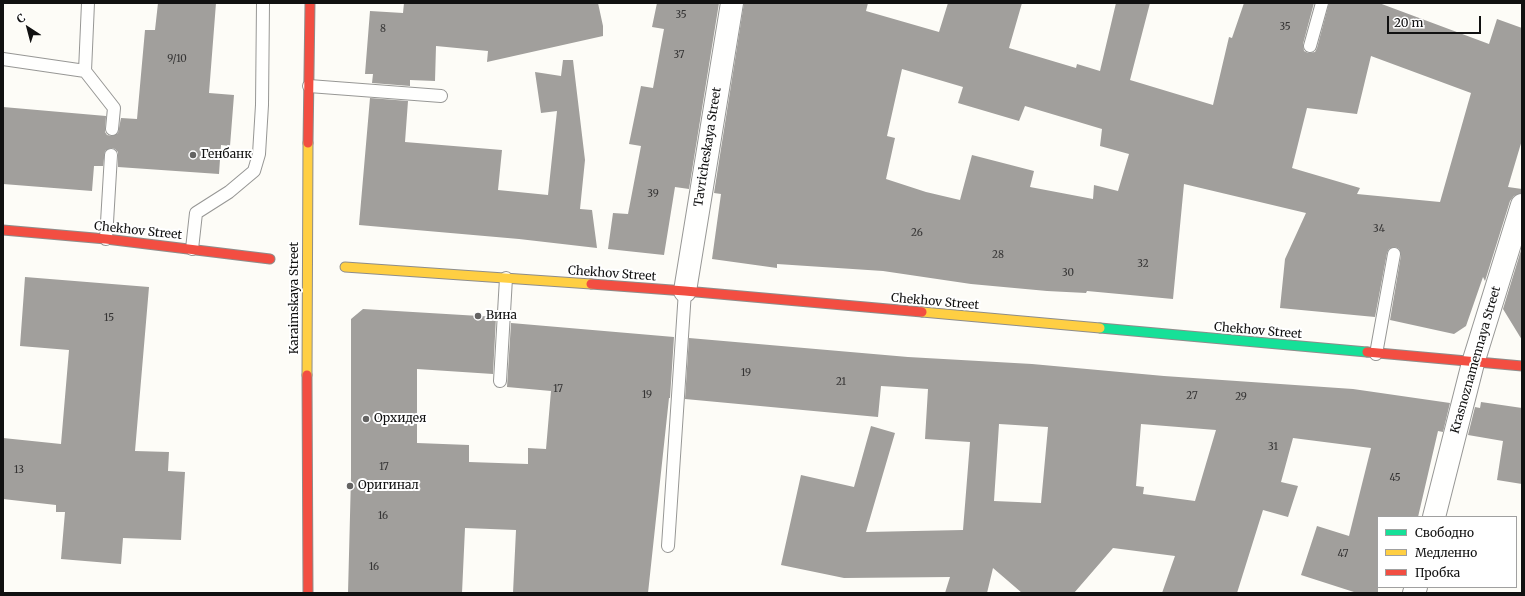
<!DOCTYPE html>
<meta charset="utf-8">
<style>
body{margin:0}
#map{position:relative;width:1525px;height:596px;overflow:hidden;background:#fdfcf7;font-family:Merriweather,serif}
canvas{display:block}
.frame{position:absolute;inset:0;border:4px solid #111;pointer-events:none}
.legend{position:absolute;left:1377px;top:516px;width:140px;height:72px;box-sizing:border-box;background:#fff;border:1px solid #a0a0a0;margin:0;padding:5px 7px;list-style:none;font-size:12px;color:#111}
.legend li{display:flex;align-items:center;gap:8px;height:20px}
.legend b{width:20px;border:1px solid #a0a0a0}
.north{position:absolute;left:8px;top:8px;width:40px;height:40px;-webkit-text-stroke:3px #fff;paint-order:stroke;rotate:324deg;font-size:11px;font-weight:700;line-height:16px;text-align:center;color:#111}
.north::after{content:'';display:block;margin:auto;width:14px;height:18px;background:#111;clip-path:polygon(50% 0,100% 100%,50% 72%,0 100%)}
.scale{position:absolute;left:1387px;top:16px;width:94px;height:18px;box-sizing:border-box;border:2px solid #111;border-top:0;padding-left:5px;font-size:12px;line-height:14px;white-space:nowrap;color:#111;-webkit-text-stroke:3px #fff;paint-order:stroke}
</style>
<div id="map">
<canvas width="1525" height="596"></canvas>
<div class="frame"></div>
<ul class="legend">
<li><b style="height:5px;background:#16e098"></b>Свободно</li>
<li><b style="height:5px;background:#ffcf43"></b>Медленно</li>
<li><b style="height:5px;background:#f24e42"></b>Пробка</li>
</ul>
<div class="north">С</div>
<div class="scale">20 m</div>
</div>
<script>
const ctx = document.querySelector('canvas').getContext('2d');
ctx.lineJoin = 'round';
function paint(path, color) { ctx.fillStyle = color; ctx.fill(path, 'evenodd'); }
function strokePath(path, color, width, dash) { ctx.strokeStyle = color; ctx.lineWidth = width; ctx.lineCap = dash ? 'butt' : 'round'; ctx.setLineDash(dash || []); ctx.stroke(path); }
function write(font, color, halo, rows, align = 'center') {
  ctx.font = font + ' Merriweather,serif'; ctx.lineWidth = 4; ctx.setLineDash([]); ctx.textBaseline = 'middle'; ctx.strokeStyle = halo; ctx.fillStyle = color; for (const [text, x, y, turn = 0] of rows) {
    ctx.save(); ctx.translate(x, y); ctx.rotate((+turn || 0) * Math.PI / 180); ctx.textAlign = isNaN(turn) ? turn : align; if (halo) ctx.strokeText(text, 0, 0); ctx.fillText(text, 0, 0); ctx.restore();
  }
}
const building = new Path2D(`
 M158,3h58l-7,90 25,2 -4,51 -9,-1 -2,29 -101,-7v-15l-3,-3 -4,-1 -6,3 -2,15h-9l-2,25 -89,-7v-77l103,9 -1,16 2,3 5,1 6,-3 3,-15 16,1 8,-89h10z
 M404,3h194l5,23v10l-116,26 1,-11 -52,-5 -1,35 -25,-1v6l-38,-3 1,-9h-8l5,-63 33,2z
 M657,3h62l-30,186 -14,-2 -11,68 -56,-6 5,-36 15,1 13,-68 -12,-2 12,-58 12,2 11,-59 -12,-2z
 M744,3h124l-2,8 73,21 9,-29h74l-13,45 67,20 1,-4 23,7 16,-68h34l-20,77 83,25 16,-68 3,1 12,-35h70l-11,41 1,7 4,2 7,-1 2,-4 12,-45h50l110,41 8,-25 25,9v112l-14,47 14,2v4l-8,3 -4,5 -25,80 -2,-4 -17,49 -12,8 -64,-14 11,-65 -2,-6 -4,-2 -6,2 -2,4 -12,64 -95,-9 5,-49 21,-46 -122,-29 -11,115 -86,-8 -1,2 -39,-2 -76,-7 -88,-13 -106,-7v4l-65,-9 9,-65 -7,-1zM1371,56l100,37 -31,109 -83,-8 3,-6 -68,-20 15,-60 50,6zM902,69l61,18 -5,16 61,18 6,-15 77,23 -2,17 29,8 -11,37 -24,-6 -1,14 -63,-12 4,-16 -62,-16 -12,45 -34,-8 -40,-13 9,-41 -8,-2z
 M563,60h10l12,100 -5,49 12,1 5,38 -78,-9 -160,-14 11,-127 38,3 -3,41 97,8 -4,40 50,5 9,-84 -16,2 -6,-41 26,4z
 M1522,247v93l-19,-31z
 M25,277l124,10 -14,164 34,1 -1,19 17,1 -4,68 -58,-2 -2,26 -60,-5 4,-47h-9v-7l-53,-6v-61l58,6 8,-94 -49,-4z
 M363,309l133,8 -3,57 -76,-5v74l52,2v17l59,2v-16l18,1 5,-58 -44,-4 4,-64 163,14 -4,61h-1l-21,195h-135l3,-63 -51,-2 -3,65h-114l3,-116v-158z
 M689,338l219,19 124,7 132,12 189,13 97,14 -7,29 -5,-1 -20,86h-40v76h-21l-56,-18 16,-49 32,10 22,-88 -78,-10 -12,44 17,4 -10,31 -25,-7 -26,83h-75l13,-37 -62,-8 -39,45h-52l-29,-25 -6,25h-42l5,-16 -106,1 -63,-13 20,-90 53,12 17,-61 24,7 -29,99 97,-2 7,-88 -45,-3 3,-50 -47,-3 -3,31 -193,-18zM999,424l49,3 -7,76 -47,-2zM1141,424l75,6 -21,71 -52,-7 1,-7 -8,-1z
 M1481,402l41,6v76l-25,-4 6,-39 -35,-6 7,-28 5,1z`);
const lane = new Path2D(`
 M1310,46l12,-43
 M3,59l82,12 3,-68
 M85,71l29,37 -2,21
 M309,86l132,10
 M106,239l5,-84
 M192,249l4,-36 33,-21 25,-21 5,-17 3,-49 1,-102
 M1376,354l18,-100
 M500,381l6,-103
 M668,546l17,-255`);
const street = new Path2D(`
 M685,291l47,-288
 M1434,517l39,-154 49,-158
 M1414,593l2,-6`);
const fast = new Path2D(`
 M1100,328l267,24`);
const slow = new Path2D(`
 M345,267l246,17
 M922,312l178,16
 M307,375l1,-232`);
const jam = new Path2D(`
 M308,143l2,-140
 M3,230l103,9 164,20
 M591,284l94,7 237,21
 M1367,352l155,14
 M307,375l1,218`);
const markers = [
 [193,155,4,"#646362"],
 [478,316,4,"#646362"],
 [366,419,4,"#646362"],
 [350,486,4,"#646362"]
];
const numberNames = [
 ["35",681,15],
 ["35",1285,27],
 ["8",383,29],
 ["37",679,55],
 ["9/10",177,59],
 ["39",653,194],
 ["34",1379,229],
 ["26",917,233],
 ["28",998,255],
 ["32",1143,264],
 ["30",1068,273],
 ["15",109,318],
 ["19",746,373],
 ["21",841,382],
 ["17",558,389],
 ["19",647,395],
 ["27",1192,396],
 ["29",1241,397],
 ["31",1273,447],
 ["17",384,467],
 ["13",19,470],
 ["45",1395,478],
 ["16",383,516],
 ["47",1343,554],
 ["16",374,567]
];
const streetNames = [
 ["Tavricheskaya Street",708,147,-81],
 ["Chekhov Street",138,231,6],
 ["Chekhov Street",612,274,4],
 ["Karaimskaya Street",295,298,-90],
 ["Chekhov Street",935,302,5],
 ["Chekhov Street",1258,331,5],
 ["Krasnoznamennaya Street",1476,360,-74]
];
const poiNames = [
 ["Генбанк",201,155],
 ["Вина",486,316],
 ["Орхидея",374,419],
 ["Оригинал",358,486]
];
paint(building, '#a19f9c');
strokePath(lane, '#979795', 14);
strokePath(street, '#979795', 24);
strokePath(fast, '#8e8d8b', 11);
strokePath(slow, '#8e8d8b', 11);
strokePath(jam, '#8e8d8b', 11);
strokePath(lane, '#fffffe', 12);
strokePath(street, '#fffffe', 22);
strokePath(fast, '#16e098', 9);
strokePath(slow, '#ffcf43', 9);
strokePath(jam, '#f24e42', 9);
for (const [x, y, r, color] of markers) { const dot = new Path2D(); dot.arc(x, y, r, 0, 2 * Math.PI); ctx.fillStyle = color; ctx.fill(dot); strokePath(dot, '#fff', 1.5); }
write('10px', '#353434', null, numberNames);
write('12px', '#111', '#fff', streetNames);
write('12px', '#111', '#fff', poiNames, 'left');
</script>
